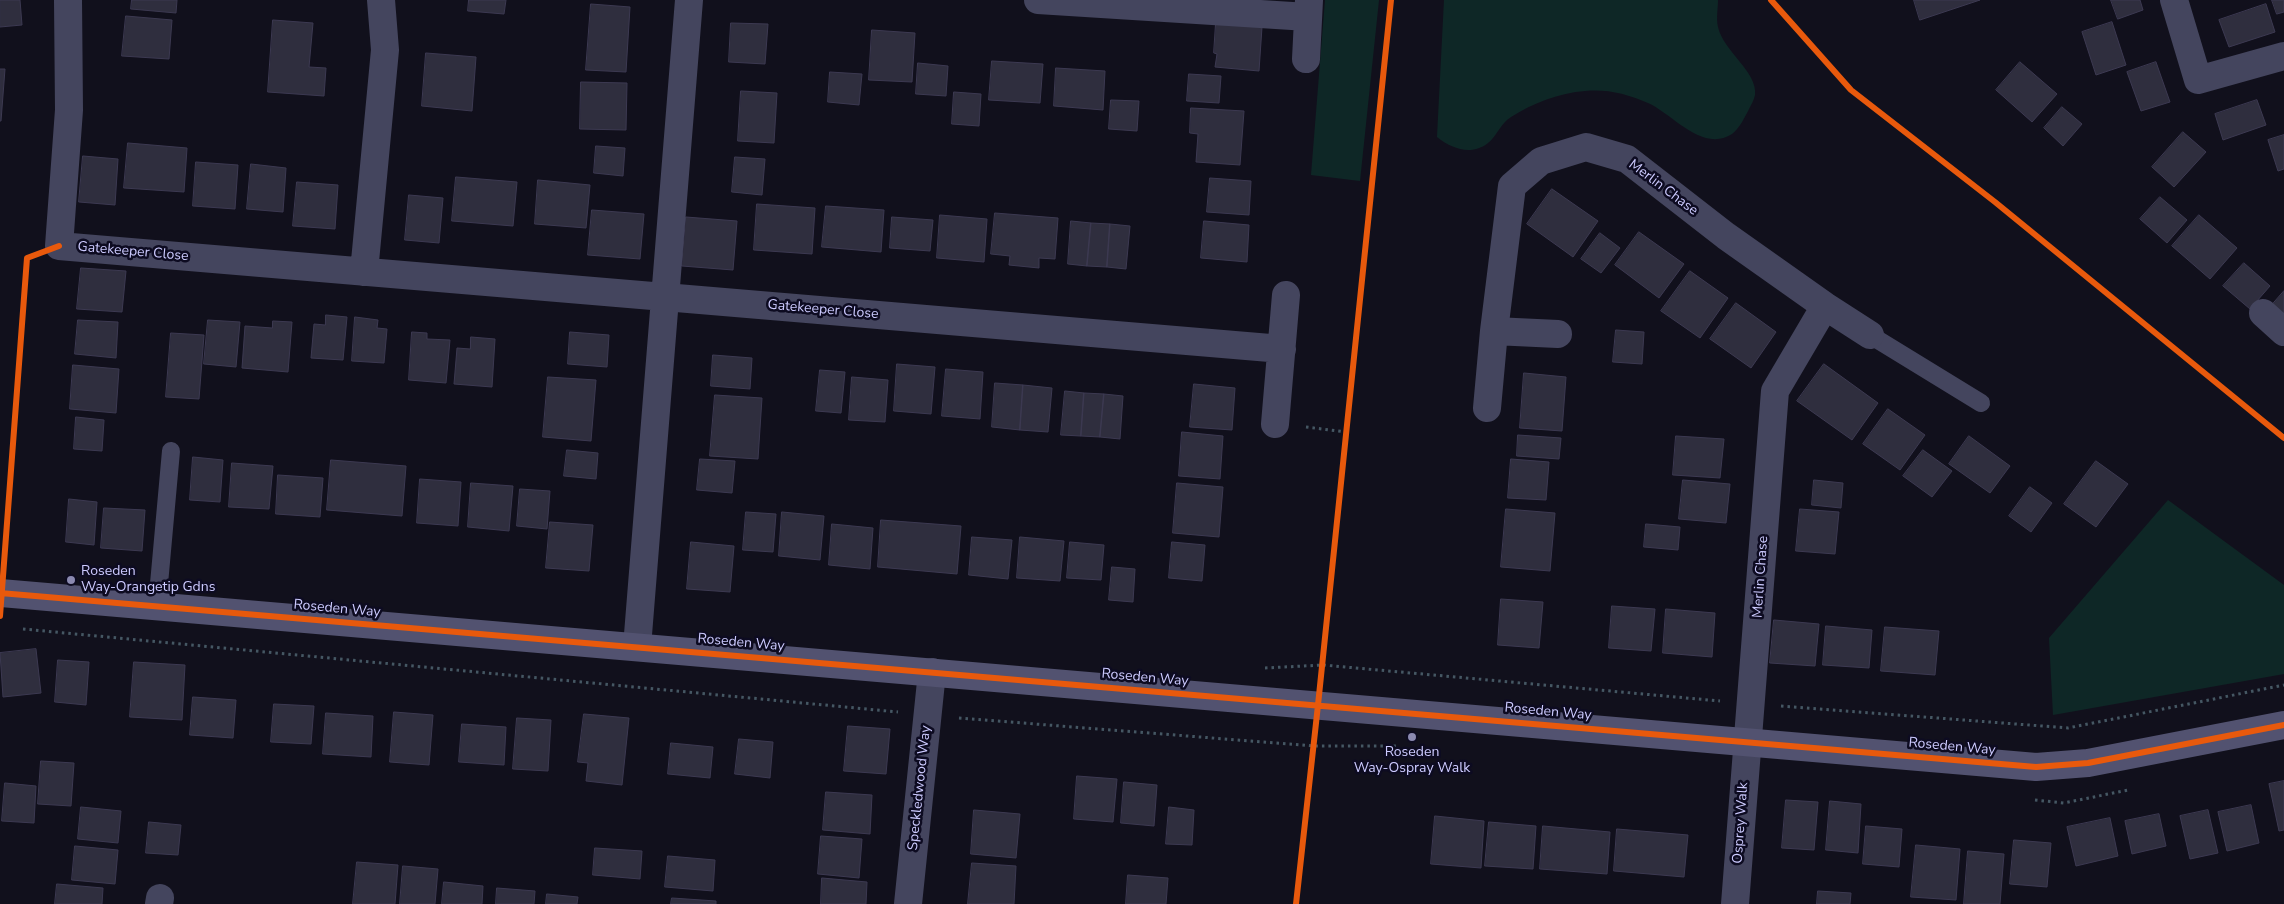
<!DOCTYPE html>
<style>
body{margin:0}
canvas{display:block;background:#11101c}
</style>
<canvas width="2284" height="904"></canvas>
<script>
const ctx = document.querySelector('canvas').getContext('2d');
ctx.lineJoin = 'round';
function paint(path, color) { ctx.fillStyle = color; ctx.fill(path, 'evenodd'); }
function strokePath(path, color, width, dash) { ctx.strokeStyle = color; ctx.lineWidth = width; ctx.lineCap = dash ? 'butt' : 'round'; ctx.setLineDash(dash || []); ctx.stroke(path); }
function write(font, color, halo, rows, align = 'center') {
  ctx.font = font + ' "Nunito Sans",sans-serif'; ctx.lineWidth = 5; ctx.setLineDash([]); ctx.textBaseline = 'middle'; ctx.strokeStyle = halo; ctx.fillStyle = color; for (const [text, x, y, turn = 0] of rows) {
    ctx.save(); ctx.translate(x, y); ctx.rotate((+turn || 0) * Math.PI / 180); ctx.textAlign = isNaN(turn) ? turn : align; if (halo) ctx.strokeText(text, 0, 0); ctx.fillText(text, 0, 0); ctx.restore();
  }
}
const green = new Path2D(`
 M1325,0h54l-19,181 -49,-6z
 M1444,0h274c0,8 -2,19 0,27 5,24 40,45 37,68 -1,5 -4,10 -6,14 -4,8 -10,20 -17,25 -30,19 -59,-20 -84,-31 -21,-9 -40,-14 -63,-12 -26,2 -52,12 -74,26 -11,7 -14,19 -23,26 -16,13 -36,6 -51,-6z
 M2168,500l116,85v89l-231,41 -4,-77z`);
const building = new Path2D(`
 M0,0h20l2,25 -22,2z
 M132,0h45l-1,13 -45,-4z
 M469,0h37l-2,14 -36,-3z
 M1914,0h66l-60,20z
 M2111,0h29l3,10 -25,9z
 M2272,0h12v12l-7,2z
 M591,4l39,3 -4,65 -40,-2z
 M2266,4l9,28 -46,15 -10,-27z
 M126,16l46,4 -3,39 -47,-3z
 M273,20l40,3 -4,44 17,1 -2,28 -56,-4z
 M2112,22l14,43 -30,10 -14,-43z
 M731,23l37,1 -3,40 -36,-2z
 M1216,23l46,4 -3,44 -44,-4 2,-13 -3,-1z
 M872,30l43,3 -3,49 -43,-2z
 M426,53l50,4 -4,54 -50,-5z
 M992,61l51,3 -3,39 -51,-3z
 M2020,62l37,32 -25,28 -36,-32z
 M2156,62l14,40 -29,9 -14,-39z
 M918,63l30,3 -2,30 -30,-2z
 M1056,68l49,3 -2,39 -49,-4z
 M0,69h5l-4,52h-1z
 M830,72l32,2 -3,31 -31,-3z
 M1189,74l32,2 -2,27 -32,-2z
 M581,82l46,1 -1,47 -46,-1z
 M741,91l36,2 -3,50 -36,-2z
 M954,92l27,2 -2,32 -27,-2z
 M1111,100l28,1 -2,30 -28,-2z
 M2257,100l9,25 -43,15 -8,-26z
 M2062,107l20,17 -19,22 -19,-18z
 M1191,108l53,3 -4,54 -44,-3 2,-28 -8,-1z
 M2183,132l23,20 -32,35 -22,-20z
 M2284,135v34l-6,2 -10,-31z
 M128,143l59,5 -3,44 -60,-4z
 M596,146l29,2 -2,28 -29,-3z
 M83,156l35,3 -3,46 -36,-3z
 M735,157l30,2 -3,36 -30,-3z
 M196,162l42,3 -3,44 -42,-3z
 M251,164l35,4 -3,44 -36,-3z
 M456,177l61,5 -4,44 -61,-5z
 M1210,178l41,3 -2,34 -42,-3z
 M538,180l52,5 -4,43 -51,-4z
 M297,182l41,3 -3,44 -42,-3z
 M1552,189l46,32 -25,36 -46,-33z
 M409,195l34,3 -4,45 -34,-3z
 M2160,197l27,23 -20,23 -27,-24z
 M757,204l58,4 -3,46 -58,-4z
 M826,206l58,4 -3,42 -59,-5z
 M592,210l52,4 -4,45 -52,-4z
 M995,213l63,5 -3,41 -16,-1v10l-30,-3 1,-9 -19,-2z
 M940,215l47,4 -3,43 -47,-4z
 M2199,215l38,33 -27,31 -38,-33z
 M686,217l51,4 -4,49 -51,-4z
 M892,217l41,3 -3,31 -40,-3z
 M1071,221l20,2 -4,43 -19,-2z
 M1204,221l45,4 -2,37 -46,-4z
 M1091,223l19,1 -3,43 -20,-1z
 M1110,224l20,2 -4,43 -19,-2z
 M1639,232l45,32 -25,34 -44,-33z
 M1600,233l20,15 -19,25 -20,-14z
 M2244,263l26,23 -20,23 -27,-23z
 M81,268l45,3 -4,41 -45,-3z
 M1690,271l38,27 -28,40 -39,-27z
 M2284,291v24l-12,-10z
 M1736,303l40,29 -25,36 -41,-29z
 M326,315l21,2 -4,43 -32,-2 3,-34 11,1z
 M355,317l23,3 -1,8 10,1 -3,34 -32,-2z
 M78,320l40,2 -2,36 -41,-4z
 M208,320l32,2 -4,45 -32,-3z
 M273,321l19,1 -4,50 -46,-4 3,-42 27,2z
 M1616,330l28,2 -2,32 -29,-2z
 M412,332l15,1v6l23,1 -4,43 -37,-3z
 M570,332l39,3 -2,32 -39,-3z
 M171,333l33,2 -5,64 -33,-2z
 M471,337l24,2 -3,48 -38,-3 3,-36 13,1z
 M713,355l39,3 -2,31 -39,-3z
 M897,364l38,3 -4,47 -37,-3z
 M1824,364l54,39 -26,37 -55,-39z
 M73,365l46,4 -3,44 -46,-4z
 M946,369l37,3 -3,47 -38,-3z
 M820,370l25,2 -4,41 -25,-2z
 M1524,373l42,4 -4,54 -42,-3z
 M548,377l48,3 -5,61 -48,-4z
 M852,377l36,3 -3,42 -36,-2z
 M995,383l28,2 -3,45 -28,-3z
 M1194,384l41,4 -3,42 -42,-3z
 M1023,385l29,3 -4,44 -28,-2z
 M1065,391l19,2 -3,43 -20,-1z
 M1084,393l20,1 -4,43 -19,-1z
 M1104,394l19,2 -3,43 -20,-2z
 M715,395l47,3 -4,61 -48,-3z
 M1888,409l37,26 -25,35 -37,-26z
 M76,417l28,3 -2,31 -28,-2z
 M1182,432l41,4 -3,43 -41,-3z
 M1518,435l43,3 -2,21 -42,-3z
 M1676,436l48,3 -4,39 -47,-3z
 M1969,436l41,30 -20,27 -41,-29z
 M567,450l31,3 -2,26 -32,-3z
 M1923,450l29,21 -20,26 -29,-21z
 M193,457l30,3 -3,42 -30,-2z
 M700,459l35,2 -3,32 -35,-3z
 M1511,459l38,3 -3,38 -38,-2z
 M331,460l75,6 -4,50 -75,-6z
 M2096,461l32,23 -32,43 -32,-23z
 M232,463l41,3 -4,43 -40,-2z
 M278,475l45,3 -3,39 -44,-3z
 M420,479l41,3 -3,44 -41,-3z
 M1683,480l47,4 -4,39 -47,-4z
 M1814,480l29,3 -2,25 -29,-3z
 M471,483l42,3 -4,45 -41,-4z
 M1177,483l46,4 -4,50 -46,-4z
 M2030,487l22,16 -21,29 -22,-16z
 M520,489l30,2 -3,38 -30,-3z
 M69,499l28,3 -3,43 -28,-3z
 M104,508l41,2 -3,41 -41,-3z
 M1506,509l49,4 -5,58 -49,-4z
 M1800,509l39,3 -4,42 -39,-3z
 M746,512l30,2 -3,38 -30,-2z
 M782,512l42,4 -4,44 -41,-4z
 M881,520l80,6 -4,48 -79,-7z
 M550,522l43,3 -4,46 -43,-3z
 M832,524l41,4 -3,41 -41,-4z
 M1646,524l34,3 -2,23 -34,-3z
 M972,537l40,3 -4,39 -39,-4z
 M1020,537l44,4 -4,40 -43,-3z
 M691,542l43,4 -4,46 -43,-3z
 M1070,542l34,3 -3,35 -34,-2z
 M1172,542l33,3 -3,36 -33,-3z
 M1112,567l23,2 -2,33 -24,-2z
 M1501,599l42,3 -4,46 -41,-3z
 M1612,606l43,3 -4,42 -42,-3z
 M1666,609l49,4 -3,44 -49,-4z
 M1774,620l45,4 -4,42 -45,-3z
 M1826,626l46,4 -3,38 -46,-3z
 M1885,627l54,4 -4,44 -54,-4z
 M36,649l5,44 -38,4 -3,-44z
 M58,660l31,2 -3,43 -31,-3z
 M134,662l51,3 -3,55 -52,-3z
 M193,697l43,3 -3,38 -43,-3z
 M274,704l40,2 -3,38 -40,-2z
 M394,712l39,3 -4,50 -39,-3z
 M326,713l47,3 -2,41 -48,-3z
 M584,714l45,4 -7,67 -36,-4 2,-18 -10,-1z
 M517,718l34,2 -3,51 -35,-2z
 M462,724l44,3 -2,38 -45,-3z
 M848,726l42,3 -4,45 -42,-3z
 M739,739l34,3 -3,36 -35,-4z
 M671,743l42,4 -3,31 -42,-4z
 M41,761l33,2 -3,43 -33,-2z
 M1077,776l40,3 -4,43 -39,-3z
 M2284,781v49l-5,1 -10,-47z
 M1124,782l33,3 -3,41 -33,-3z
 M5,783l31,3 -2,37 -32,-2z
 M826,792l46,3 -2,39 -47,-4z
 M1786,800l32,2 -4,48 -32,-2z
 M1830,801l31,3 -3,49 -32,-3z
 M2251,805l8,38 -32,8 -9,-39z
 M81,807l40,4 -3,32 -40,-4z
 M1169,807l25,3 -2,35 -26,-1z
 M974,810l46,4 -4,44 -45,-4z
 M2208,810l10,43 -28,6 -10,-43z
 M2159,814l7,32 -34,8 -7,-33z
 M1435,816l49,5 -3,47 -50,-4z
 M2110,818l8,38 -42,10 -9,-39z
 M149,822l32,3 -3,30 -32,-2z
 M1489,822l47,4 -3,43 -48,-3z
 M1543,826l67,6 -3,42 -67,-5z
 M1866,826l36,3 -3,38 -36,-3z
 M1617,829l71,6 -4,42 -70,-6z
 M821,836l41,3 -3,39 -41,-4z
 M2014,840l37,3 -4,44 -37,-3z
 M1916,845l44,4 -4,51 -45,-3z
 M75,846l43,4 -3,34 -43,-4z
 M595,848l47,3 -2,28 -47,-4z
 M1968,851l36,3 -4,50h-36z
 M668,856l47,4 -2,31 -48,-4z
 M357,862l41,3 -3,39h-42z
 M972,863l44,3 -2,38h-46z
 M403,866l35,3 -3,35h-35z
 M1128,875l40,3 -2,26h-40z
 M822,878l45,4 -1,22h-45z
 M444,882l39,4 -1,18h-40z
 M57,884l46,4 -1,16h-47z
 M497,888l38,3 -1,13h-38z
 M1818,891l33,2 -1,11h-33z
 M547,894l31,3 -1,7h-31z
 M672,898l44,3v3h-45z`);
const path = new Path2D(`
 M1306,427l40,5
 M23,629l875,83
 M1265,668l58,-3 397,36
 M1781,706l287,22 216,-43
 M959,718l355,28h82
 M2035,800l29,3 64,-13`);
const lane = new Path2D(`
 M1870,335l111,68
 M157,606l14,-155`);
const street = new Path2D(`
 M68,0l1,110 -10,136 1223,103
 M1038,0l270,17
 M2174,0l24,80 86,-24
 M1306,59l3,-59
 M364,272l21,-222 -4,-50
 M2263,313l21,19
 M1494,331l64,3
 M1487,408l7,-77 18,-145 29,-25 45,-14 41,12 99,77 99,70 45,29
 M1275,424l11,-129
 M637,647l52,-647
 M159,904l1,-6
 M908,904l24,-232
 M1735,904l40,-513 50,-85`);
const secondary = new Path2D(`
 M0,593l2036,174 52,-4 196,-38`);
const cycleway = new Path2D(`
 M1771,0l80,90 144,112 289,236
 M0,593l2036,174 52,-4 196,-38
 M0,616l27,-358 32,-12
 M1296,904l22,-199 73,-705`);
const markers = [
 [71,580,5,"#8b8ab0"],
 [1412,737,5,"#8b8ab0"]
];
const streetNames = [
 ["Merlin Chase",1663,188,37],
 ["Gatekeeper Close",133,252,5],
 ["Gatekeeper Close",823,310,5],
 ["Merlin Chase",1761,577,-86],
 ["Roseden Way",337,609,5],
 ["Roseden Way",741,643,5],
 ["Roseden Way",1145,678,5],
 ["Roseden Way",1548,712,5],
 ["Roseden Way",1952,747,5],
 ["Speckledwood Way",920,788,-84],
 ["Osprey Walk",1741,823,-86]
];
const poiNames = [
 ["Roseden",81,572],
 ["Way-Orangetip Gdns",81,588],
 ["Roseden",1412,753,"center"],
 ["Way-Ospray Walk",1412,769,"center"]
];
paint(green, '#0e2726');
paint(building, '#2f2e3e');
strokePath(building, '#3c3951', 1);
strokePath(path, '#455763', 3, [2.5, 4]);
strokePath(lane, '#44455e', 18);
strokePath(street, '#44455e', 28);
strokePath(secondary, '#525270', 28);
strokePath(cycleway, '#e8590c', 6);
for (const [x, y, r, color] of markers) { const dot = new Path2D(); dot.arc(x, y, r, 0, 2 * Math.PI); ctx.fillStyle = color; ctx.fill(dot); strokePath(dot, '#0d0b21', 2); }
write('14px', '#cdcbff', '#0d0b21', streetNames);
write('14px', '#cdcbff', '#0d0b21', poiNames, 'left');
</script>
